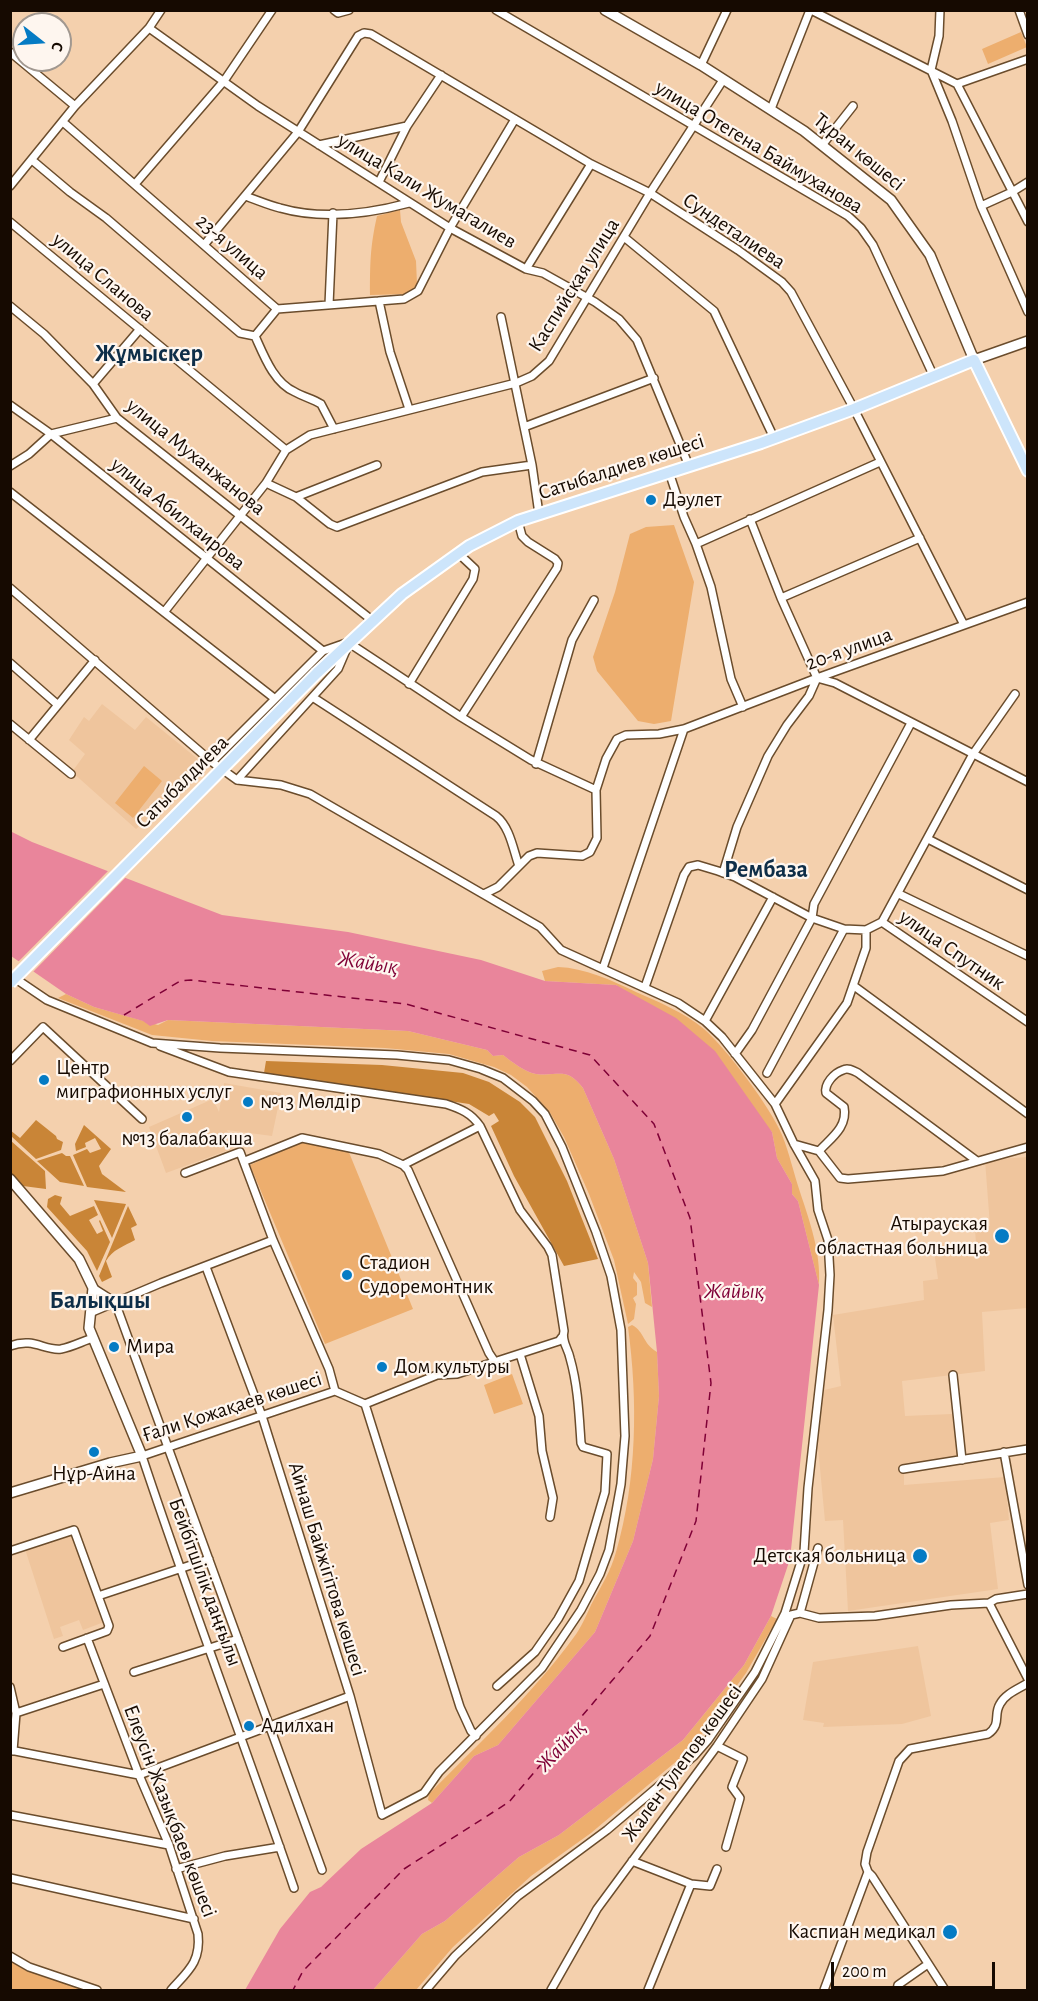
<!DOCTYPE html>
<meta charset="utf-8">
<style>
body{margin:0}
#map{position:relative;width:1038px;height:2001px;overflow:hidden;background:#f4d0ad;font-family:"Alegreya Sans",sans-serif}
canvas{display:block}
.frame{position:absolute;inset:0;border:12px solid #160a01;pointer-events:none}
.north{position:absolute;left:12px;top:12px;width:60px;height:60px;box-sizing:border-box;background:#fef6ef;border:2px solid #a19890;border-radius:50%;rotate:107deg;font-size:16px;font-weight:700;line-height:24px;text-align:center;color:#160a01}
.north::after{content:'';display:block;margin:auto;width:21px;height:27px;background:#057bc4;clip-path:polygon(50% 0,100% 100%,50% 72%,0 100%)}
.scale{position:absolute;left:831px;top:1962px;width:164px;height:27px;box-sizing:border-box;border:3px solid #160a01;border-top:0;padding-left:8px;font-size:18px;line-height:21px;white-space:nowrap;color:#160a01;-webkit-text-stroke:4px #fef6ef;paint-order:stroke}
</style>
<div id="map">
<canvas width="1038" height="2001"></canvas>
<div class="frame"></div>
<div class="north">С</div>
<div class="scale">200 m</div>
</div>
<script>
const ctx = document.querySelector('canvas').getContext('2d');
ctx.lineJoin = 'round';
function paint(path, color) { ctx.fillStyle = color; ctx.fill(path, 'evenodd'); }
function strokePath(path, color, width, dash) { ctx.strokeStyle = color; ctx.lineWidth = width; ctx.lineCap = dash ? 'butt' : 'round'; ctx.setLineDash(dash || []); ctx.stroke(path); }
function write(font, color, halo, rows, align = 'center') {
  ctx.font = font + ' "Alegreya Sans",sans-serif'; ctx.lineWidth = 4.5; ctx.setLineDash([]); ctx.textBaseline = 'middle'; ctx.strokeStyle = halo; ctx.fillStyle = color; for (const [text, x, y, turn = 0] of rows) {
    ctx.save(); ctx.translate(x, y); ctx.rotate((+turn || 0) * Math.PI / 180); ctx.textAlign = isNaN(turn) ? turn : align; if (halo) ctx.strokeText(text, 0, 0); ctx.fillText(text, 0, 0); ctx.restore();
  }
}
const built = new Path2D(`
 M102,704l33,26 11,-13 53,43 -27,36 -36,33 -64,-57 13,-18 -16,-14 15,-23 5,4z
 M224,1083l57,10 -9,43 -45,-6 7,18 -68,25 -17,-46 64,-28 6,13z
 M1027,1157v151l-45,4 3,59 -83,10 3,35 47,-2 7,49 -55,8v14l101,-8 4,43 -19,3 8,66 -150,22 -5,-91 -18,1 -8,-84 3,-46 21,-5 -8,-71 91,-15 -1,-19 15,-2 -5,-35 17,-1 2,4 24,-3 -1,-16 15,-2 -5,-66z
 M70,1532l34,90 -21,8 -4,-10 -19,7 3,9 -9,3 -29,-90z
 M918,1646l13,70 -29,8 -79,3 1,-4 -21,-3 10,-58z`);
const green = new Path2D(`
 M1021,32l6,15 -39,17 -6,-15z
 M400,210l1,12 15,39 1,23 -8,10 -39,1c0,-30 0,-48 7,-79z
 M674,525l20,57 -23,139 -17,3 -16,-3 -41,-50 -4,-14 22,-65 15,-58 16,-7z
 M144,766l18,15 -29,37 -18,-15z
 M558,967c27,1 53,13 78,25 22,10 48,20 68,37 22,19 67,79 78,106 7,17 12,39 18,57 10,30 21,61 19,93l-21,-84 -6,-7v-10l-15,-26 -5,-26 -156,-147 -71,-4 -3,-10z
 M66,994l28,13 64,18 10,-5 240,11 79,19 6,6 10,-1c9,7 22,17 33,19 22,3 30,-8 47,14l31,71 34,104 4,44 -7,-4 -4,-21 -7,-10 -1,6 4,5v12l-4,3 3,6 -2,15 -6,5 -14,-64 -25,-66 -25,-57 -15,-26 -22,-24 -16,-12 -17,-8 -45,-13 -64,-6 -173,-7 -60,-6 -94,-37z
 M304,1141l44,9 65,159 -88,35 -75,-179z
 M632,1325c13,7 10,18 25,27l2,44 -6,63 -20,82 -38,91 -97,113 -24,11 -42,47 -4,-3 1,-6c50,-51 103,-99 145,-157 7,-9 12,-21 17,-32 9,-17 20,-34 25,-53 21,-72 22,-151 12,-225z
 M512,1374l11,30 -29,10 -10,-29z
 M771,1616l6,3 -31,54 -55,76 -100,84 -60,43 -78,71 -37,43h-43l49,-56 23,-13 74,-64 40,-22 124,-95 61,-75z
 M11,1961l14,9 58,20h-72z`);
const forest = new Path2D(`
 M266,1061l116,4 81,8 26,9 31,20 15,15 32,64 31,78 -34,7 -50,-90 -23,-50 8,-5 -5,-8 -5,3 -20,-12 -205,-31z
 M36,1120l20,16 1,3 6,3 -2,8 -25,9 -25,-23 -1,-6 10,8z
 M84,1125l27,24 -12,17 3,8 24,18 -39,-5 -14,-32 14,-6 3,4 11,-4 -6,-11 -10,5 1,4 -10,4 -1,-7z
 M10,1140l35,31 1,18 -23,-3 -12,-12z
 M62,1153l4,3h4l14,30 -24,-4 -23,-21z
 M55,1195l7,2 -2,7 10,12 24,-10 4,9 -9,5 8,14 6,-3 -4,-10 1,-1 10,22 -13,29 -10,-20 -40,-44 1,-8z
 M94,1200l32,4 -14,34z
 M128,1206l9,19 -6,3 4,12c-11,6 -23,10 -29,21l6,16 -10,5 -3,-6z`);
const water = new Path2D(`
 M10,831l22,11 190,73 126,17 133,28 64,21 71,4 60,33 39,33 57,81 5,26 15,26v10l6,7 21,84 -29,274 -19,57 -27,49 -61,75 -124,95 -40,22 -74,64 -23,13 -49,56h-128l35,-61 30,-37 11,-5 40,-38 71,-46 42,-47 24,-11 97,-113 38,-91 20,-82 6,-63 -2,-44 -9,-89 -34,-104 -31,-71c-17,-22 -25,-11 -47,-14 -11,-2 -24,-12 -33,-19l-10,1 -6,-6 -79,-19 -240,-11 -18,6 -7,-5 -49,-14 -28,-13 -55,-38z`);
const pier = new Path2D(`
 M110,869l18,6 -97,99 -15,-10z`);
const ferry = new Path2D(`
 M124,1015l56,-34 11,-1 215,24 184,51 64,69 36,94 21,165 -15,138 -46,115 -141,166 -105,67 -101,102 -10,19`);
const street = new Path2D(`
 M334,10l4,3 11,-3
 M496,10l352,206 13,12 12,17 61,132
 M811,10l146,74 71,138
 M1019,10l9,25
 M149,28l109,78 192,122 76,41 17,4 52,29 24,17 18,21 52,126
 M10,52l65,54
 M701,65l26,-55
 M931,70l21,51 29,85 47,106
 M931,70l8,-34 1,-26
 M957,84l71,-25
 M771,109l39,-99
 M63,122l214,187 127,-10 14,-8 32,-63 65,-109
 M823,144l30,-38
 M319,145l88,-19
 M32,160l38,32 36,26 134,115 15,3
 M379,182l28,-56 34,-51
 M135,184l89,-103 48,-71
 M10,186l65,-80 74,-78 12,-18
 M245,196c12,4 23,9 35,12 42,12 88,6 129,-5
 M981,206l31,-14 16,-10
 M10,222l276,228
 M624,237l90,74 60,127
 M204,245l94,-113 60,-96 6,-3 7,1 220,130 59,29 88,57 44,32 9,10 63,117 110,216
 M526,269l65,-105
 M379,301l11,51 19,57
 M329,305l4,-92
 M10,306l34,28 49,50 24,34 256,203
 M277,309l-22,27c9,20 19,47 40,56 9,5 18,7 26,12l13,25
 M501,317l31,148 7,49
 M93,384l47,-55
 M10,405l41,29 272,217
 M524,427l130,-49
 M10,466l19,-12 22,-20 66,-16
 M669,472l15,45 12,27 15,43 20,92 12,28
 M266,483l30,14 81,-32
 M10,492l264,206
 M296,497l34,27 7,3 145,-55 50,-7
 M750,519l31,79 36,80
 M696,544l184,-82
 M10,588l202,174 25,18 44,5 29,9 230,133 21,23 117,53 27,18 17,16 53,67 19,40 21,37 3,29 10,30 2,35 -2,35 -20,178 -4,64 -19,61 -30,59 -47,68 -14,16 -87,74 -89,66 -63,60 -29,34
 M781,598l139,-60
 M165,611l101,-128 20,-33 24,-15 206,-52 16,-7 17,-15 101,-168 73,-113
 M349,643l112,74 70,43 65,30
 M10,663l48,42
 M817,678l18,5 193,99
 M409,684l64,-105 2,-10 -17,-16
 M314,698l182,118c14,11 17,33 23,50
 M461,717l96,-149 1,-5 -3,-4 -27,-17 -6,-6 -4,-15
 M10,724l61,50
 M29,740l66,-80
 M212,762l111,-111 23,-8
 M536,764l36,-124 22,-40
 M237,780l101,-111 9,-21
 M928,839l100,51
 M723,873l14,-46 31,-71 19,-31 22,-29 8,-18
 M484,894l14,-7 31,-31 8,-3 45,3 8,-4 7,-14 -1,-48 10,-31 11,-20 9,-4 33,-1 25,-5 133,-51 211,-76
 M899,894l129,62
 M882,922l146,100
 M603,968l81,-239
 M13,977l34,23 105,43 68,5 177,7 52,5 32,9 22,9 30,23 12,13 17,33 34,85 15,44 10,54 4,106 -4,48 -12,66 -9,24 -19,36 -39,58 -103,104 -15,21 -42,22 -32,-119 -88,-280 -56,-149
 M854,986l174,128
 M645,987l39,-112 5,-8 9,-2 20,6 17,6 77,41 32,11 22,1 16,-8 91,-168 42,-60
 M705,1021l68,-124
 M160,1046l69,26 217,32c15,5 25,9 34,22l40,84 28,37 4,8 12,76c-3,10 4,17 6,27 8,28 9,56 11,85l2,4 24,7 -2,38 -26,89 -21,38 -23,33 -38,34
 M735,1054l17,-24 60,-112 2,-14 97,-181
 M10,1061l33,-34 99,92
 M767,1073l77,-144
 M775,1104l72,-101 19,-55v-18
 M794,1144l25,7 21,27 8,1 95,-8 85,-24
 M819,1151c12,-13 29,-24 25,-44l-18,-14c-2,-9 8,-20 17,-23 5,-3 11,1 15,3l119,88
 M245,1161l57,-23 77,16 24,11 5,5 81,183 6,9
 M403,1165l77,-39
 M185,1173l55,-21 33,88 56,129 6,22
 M93,1288l22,14 207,568
 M90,1313l71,-30 112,-43
 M10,1346c24,-9 34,5 51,3 11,-2 22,-8 32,-11
 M520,1354l19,62 3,35 11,47 -3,19
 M953,1375l9,85
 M365,1404l95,303 11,24 5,5
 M1004,1452l24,133
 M903,1469l125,-20
 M10,1551l64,-21 35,96 -2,5 -44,16
 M98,1596l111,-37
 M989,1603l39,76
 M800,1613l19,5 56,-2 76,-11 38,-2 7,-4 32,-5
 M87,1638l52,137 30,70 29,89c3,28 -10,37 -27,56
 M134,1672l104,-33
 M10,1687l6,26 -3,38
 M16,1713l88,-29
 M717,1746l26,13 -11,28 8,11 -14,49
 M10,1750l129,25 211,-79
 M10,1815l159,30
 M632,1861l59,23 19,2 7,-17
 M176,1869l49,-13 55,-9
 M868,1872l4,4 73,114
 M10,1878l184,41
 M294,1888c-50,-145 -104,-287 -152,-432l193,-65 30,13 72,-29 20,-1 102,-33 3,-4
 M10,1956l19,11 68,23
 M551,1990l46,-81 120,-163 45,-67 29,-64 9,-2 18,-65
 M648,1990l43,-106
 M824,1990l44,-118 -3,-8 2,-12 32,-91 11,-12 78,-15c14,-10 5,-19 12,-30 5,-10 18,-15 28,-21
 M897,1990l1,-5 30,-21`);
const secondary = new Path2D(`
 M605,10l96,55 103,66 87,69 39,55 44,105 54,-19
 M10,1179l69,80 14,29 -4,40 53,128 -32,7 -100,30`);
const primary = new Path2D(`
 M317,673l85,-79 67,-48 49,-25 243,-78 93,-34 120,-49 54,111`);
const primaryBridge = new Path2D(`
 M10,983l307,-310`);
const markers = [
 [651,500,6,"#057bc4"],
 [44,1080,6,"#057bc4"],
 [248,1102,6,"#057bc4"],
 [187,1117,6,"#057bc4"],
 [1002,1236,8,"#057bc4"],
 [347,1275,6,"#057bc4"],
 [114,1347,6,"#057bc4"],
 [382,1367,6,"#057bc4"],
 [94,1452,6,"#057bc4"],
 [920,1556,8,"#057bc4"],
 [249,1726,6,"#057bc4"],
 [950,1932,8,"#057bc4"]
];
const streetNames = [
 ["улица Отегена Баймуханова",759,147,31],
 ["Тұран көшесі",859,152,39],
 ["улица Кали Жумагалиев",427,191,31],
 ["Сундеталиева",734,231,34],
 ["23-я улица",232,247,41],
 ["улица Сланова",103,277,40],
 ["Каспийская улица",574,285,-58],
 ["улица Муханжанова",196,457,39],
 ["Сатыбалдиев көшесі",621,467,-18],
 ["улица Абилхаирова",178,514,39],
 ["20-я улица",849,649,-20],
 ["Сатыбалдиева",182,782,-45],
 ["улица Спутник",952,950,35],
 ["Ғали Қожақаев көшесі",232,1407,-18],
 ["Айнаш Байжігітова көшесі",327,1569,73],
 ["Бейбітшілік даңғылы",205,1582,70],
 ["Жален Тулепов көшесі",682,1763,-54],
 ["Елеусін Жазықбаев көшесі",170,1811,69]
];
const poiNames = [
 ["Дәулет",663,500],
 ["Центр",56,1068],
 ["миграфионных услуг",56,1092],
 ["№13 Мөлдiр",260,1102],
 ["№13 балабақша",187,1139,"center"],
 ["Атырауская",988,1224,"right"],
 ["областная больница",988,1248,"right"],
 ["Стадион",359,1263],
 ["Судоремонтник",359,1287],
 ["Мира",126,1347],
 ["Дом культуры",394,1367],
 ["Нұр-Айна",94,1474,"center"],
 ["Детская больница",906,1556,"right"],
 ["Адилхан",261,1726],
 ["Каспиан медикал",936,1932,"right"]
];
const waterNames = [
 ["Жайық",368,963,9],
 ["Жайық",734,1291],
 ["Жайық",561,1746,-47]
];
const quarterNames = [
 ["Жұмыскер",149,354],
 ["Рембаза",766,870],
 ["Балықшы",100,1301]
];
paint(built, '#efc59d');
paint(green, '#edae6e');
paint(forest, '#c98537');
paint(water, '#e9859b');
paint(pier, '#f4d0ad');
strokePath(ferry, '#7f0036', 1.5, [8, 6]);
strokePath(street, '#6a4c2c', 10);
strokePath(secondary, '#6a4c2c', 12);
strokePath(primary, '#fff', 14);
strokePath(street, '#fff', 7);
strokePath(secondary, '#fff', 9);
strokePath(primary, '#cde5fb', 10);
strokePath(primaryBridge, '#fff', 14, []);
strokePath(primaryBridge, '#cde5fb', 10);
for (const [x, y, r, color] of markers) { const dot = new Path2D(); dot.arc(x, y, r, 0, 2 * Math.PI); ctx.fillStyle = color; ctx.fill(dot); strokePath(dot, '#fef6ef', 2); }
write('21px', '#160a01', '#fef6ef', streetNames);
write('21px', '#160a01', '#fef6ef', poiNames, 'left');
write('italic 22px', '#7f0036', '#fef6ef', waterNames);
write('bold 24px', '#0e2e48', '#fef6ef', quarterNames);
</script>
